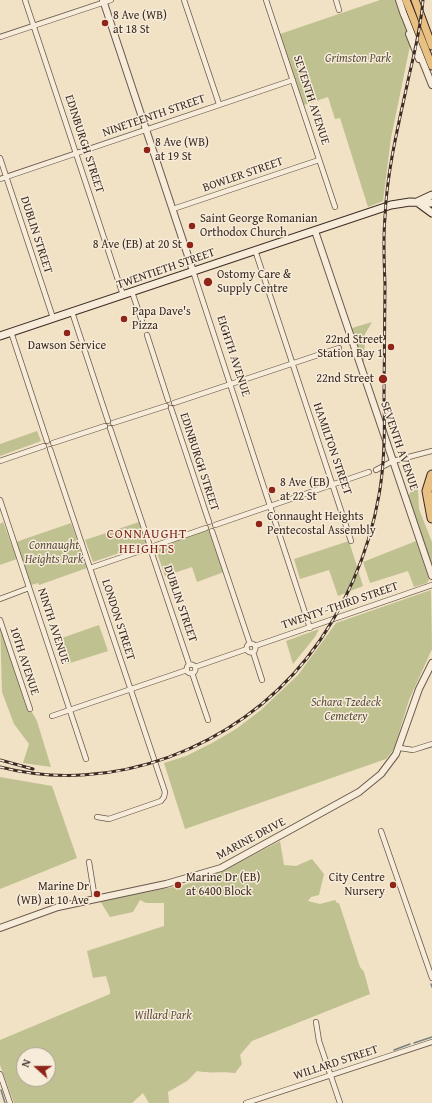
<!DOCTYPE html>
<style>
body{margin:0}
#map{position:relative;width:432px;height:1103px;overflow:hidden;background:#f1e1c5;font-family:"Gentium Book Plus",serif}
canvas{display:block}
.north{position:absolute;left:16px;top:1047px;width:40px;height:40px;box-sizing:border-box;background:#f6ecd9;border:1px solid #ac9f91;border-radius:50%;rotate:291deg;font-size:11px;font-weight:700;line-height:16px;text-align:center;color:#3d2b24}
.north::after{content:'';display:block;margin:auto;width:14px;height:18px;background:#8f2418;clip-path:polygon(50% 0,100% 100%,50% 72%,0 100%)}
</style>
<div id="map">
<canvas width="432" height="1103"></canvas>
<div class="north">N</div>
</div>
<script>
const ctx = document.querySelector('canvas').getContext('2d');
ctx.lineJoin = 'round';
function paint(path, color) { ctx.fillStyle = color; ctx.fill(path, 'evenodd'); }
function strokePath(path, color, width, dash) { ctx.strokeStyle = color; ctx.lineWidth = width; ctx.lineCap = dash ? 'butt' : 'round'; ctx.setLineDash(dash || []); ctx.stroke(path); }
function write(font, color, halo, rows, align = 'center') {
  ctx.font = font + ' "Gentium Book Plus",serif'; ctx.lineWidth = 3; ctx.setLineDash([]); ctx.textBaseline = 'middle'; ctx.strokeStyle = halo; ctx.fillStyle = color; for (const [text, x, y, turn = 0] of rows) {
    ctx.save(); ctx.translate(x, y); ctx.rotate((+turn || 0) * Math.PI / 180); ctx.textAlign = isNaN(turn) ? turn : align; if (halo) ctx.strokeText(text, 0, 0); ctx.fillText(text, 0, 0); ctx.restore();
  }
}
const green = new Path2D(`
 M380,0h16l15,41 -20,97 -8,63 -15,6 -28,-89 -5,1 -7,-22 -27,9 -24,-71z
 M372,322l-7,12 -1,29 -12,-35z
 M37,431l4,10 -41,15v-12z
 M412,489l6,1 1,19 13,33v26l-24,-71z
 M3,522l14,37 -17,6v-41z
 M139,522l7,22 -53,18 -8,-22z
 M71,523l16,45 -48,17 -1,-2 -7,2 -15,-43z
 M209,529l15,43 -27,10 -5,-15 -27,9 -10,-29z
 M349,541l14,45 -25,10 -9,-26 -29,9 -6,-20z
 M416,541l13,39 -2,3 -13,4 -6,-16 -38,12 -7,-21z
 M431,590l1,59 -23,51 -15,49 -8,10 -201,70 -21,-66 22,-7 26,-13 24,-14 25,-19 37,-35 38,-52z
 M0,622l25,78 12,21 14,46 -28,-4 6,-19 -15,-20 -12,-32z
 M99,625l9,26 -41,13 -8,-25z
 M319,629l-4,8 -22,27 -7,-23z
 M0,777l52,9 25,72 -77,31z
 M280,841l4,24 12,1 16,-7 12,15 -5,21 -8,2 -3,4 12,3 15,-4 2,3h2l21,64 4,5 6,22 -118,47 -12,14 2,9 -7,9c-15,-2 -23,1 -38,-2l-10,10 -19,11 1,11h-20l-6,-10 -11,10h-118l-14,-38v-25l110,-46v-4l-4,-14 -13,2 -6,-27 77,-25v-23h-18l-6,-3 -7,12 -23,5 -10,-16 84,-16 39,-14zM24,1055h24v24h-24z`);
const stream = new Path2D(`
 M431,984l1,3
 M414,1043l18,-6
 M394,1050l16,-6
 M1,1090l4,13`);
const minor = new Path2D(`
 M25,0l98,295
 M184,0l35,104
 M266,0l69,207
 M336,0l3,10
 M0,37l111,-37
 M0,158l53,160
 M0,179l293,-99
 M173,209l146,-49
 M255,250l96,291
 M193,271l117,357
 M132,292l12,35
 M72,312l36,109
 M11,332l36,109
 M147,335l21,65
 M174,403l165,-55
 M171,408l38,114
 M113,423l53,-17
 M110,428l39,115
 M53,443l52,-17
 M50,449l115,343 -1,5 -3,4 -52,18 -12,-2
 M0,461l44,-15
 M376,470l17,-9 39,-10
 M0,500l86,259
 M215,525l154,-53
 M212,531l38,113
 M154,546l52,-18
 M151,551l38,113
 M90,568l56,-19
 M0,599l29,-11
 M0,620l30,89
 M246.5 648a4.5 4.5 0 1 1 9 0a4.5 4.5 0 1 1-9 0Z
 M255,646l177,-61
 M253,652l9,28
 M186.5 669a4.5 4.5 0 1 1 9 0a4.5 4.5 0 1 1-9 0Z
 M195,667l52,-18
 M192,673l16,47
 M52,716l135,-46
 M400,748l13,2 19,-6
 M381,831l51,147
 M89,862l6,37
 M316,1022l3,19 21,62
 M0,1074l10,29
 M246,1103l186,-61`);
const tertiary = new Path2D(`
 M103,0l90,271
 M399,0l5,15
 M403,12l29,73
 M409,34l10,25
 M315,231l117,345
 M0,928l58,-21 108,-23 55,-16 138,-76 22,-18 15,-20 23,-65 13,-26`);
const secondary = new Path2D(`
 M417,202l15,11
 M417,202l15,-7
 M0,336l391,-131 19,-3 22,1`);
const primary = new Path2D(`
 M406,0l26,66
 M415,0l17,46`);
const motorway = new Path2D(`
 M432,475l-5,16 5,27`);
const rail = new Path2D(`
 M0,760l33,9
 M0,767c112,29 236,-19 307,-109 37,-47 62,-105 72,-163 6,-33 6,-65 5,-98 0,-37 1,-75 1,-113 -1,-22 -2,-44 0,-67 2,-48 14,-94 24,-141 6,-25 12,-50 14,-76`);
const markers = [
 [105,23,4,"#8f2418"],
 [147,150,4,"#8f2418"],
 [192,226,4,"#8f2418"],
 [190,245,4,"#8f2418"],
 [208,282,5,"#8f2418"],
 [124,319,4,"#8f2418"],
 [67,333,4,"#8f2418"],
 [391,347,4,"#8f2418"],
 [383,379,5,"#8f2418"],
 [272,490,4,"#8f2418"],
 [259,524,4,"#8f2418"],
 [178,885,4,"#8f2418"],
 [393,885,4,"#8f2418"],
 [97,894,4,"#8f2418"]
];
const poiNames = [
 ["8 Ave (WB)",113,16],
 ["at 18 St",113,30],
 ["8 Ave (WB)",155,143],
 ["at 19 St",155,157],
 ["Saint George Romanian",200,219],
 ["Orthodox Church",200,233],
 ["8 Ave (EB) at 20 St",182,245,"right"],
 ["Ostomy Care &",217,275],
 ["Supply Centre",217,289],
 ["Papa Dave's",132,312],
 ["Pizza",132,326],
 ["22nd Street",383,340,"right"],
 ["Station Bay 1",383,354,"right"],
 ["Dawson Service",67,346,"center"],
 ["22nd Street",374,379,"right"],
 ["8 Ave (EB)",280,483],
 ["at 22 St",280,497],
 ["Connaught Heights",267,517],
 ["Pentecostal Assembly",267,531],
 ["Marine Dr (EB)",186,878],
 ["at 6400 Block",186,892],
 ["City Centre",385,878,"right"],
 ["Nursery",385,892,"right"],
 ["Marine Dr",89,887,"right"],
 ["(WB) at 10 Ave",89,901,"right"]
];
const parkNames = [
 ["Grimston Park",358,59],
 ["Connaught",54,546],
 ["Heights Park",54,560],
 ["Schara Tzedeck",346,703],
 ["Cemetery",346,717],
 ["Willard Park",163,1016]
];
const streetNames = [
 ["SEVENTH AVENUE",311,100,72],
 ["NINETEENTH STREET",154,116,-19],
 ["EDINBURGH STREET",84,144,72],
 ["BOWLER STREET",243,175,-19],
 ["DUBLIN STREET",36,235,72],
 ["TWENTIETH STREET",166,269,-19],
 ["EIGHTH AVENUE",233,356,72],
 ["SEVENTH AVENUE",399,446,71],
 ["HAMILTON STREET",332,449,71],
 ["EDINBURGH STREET",199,462,72],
 ["DUBLIN STREET",180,604,71],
 ["TWENTY-THIRD STREET",340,606,-19],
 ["LONDON STREET",118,620,72],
 ["NINTH AVENUE",53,626,72],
 ["10TH AVENUE",24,661,72],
 ["MARINE DRIVE",251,839,-28],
 ["WILLARD STREET",336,1063,-18]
];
const neighbourhoodNames = [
 ["CONNAUGHT",147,535],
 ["HEIGHTS",147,550]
];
paint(green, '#c0c191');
strokePath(stream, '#778180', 1.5);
strokePath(minor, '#6a584c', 6);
strokePath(tertiary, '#6a584c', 8);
strokePath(secondary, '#3d2b24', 9);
strokePath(primary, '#3d2b24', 9);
strokePath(motorway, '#3d2b24', 11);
strokePath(minor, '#f6ecd9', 4.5);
strokePath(tertiary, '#f6ecd9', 6);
strokePath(secondary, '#f6ecd9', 7);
strokePath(primary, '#e8c082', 7);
strokePath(motorway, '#e8c082', 9);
strokePath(rail, '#3d2b24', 3);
strokePath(rail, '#f6ecd9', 1.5, [4.5]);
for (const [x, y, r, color] of markers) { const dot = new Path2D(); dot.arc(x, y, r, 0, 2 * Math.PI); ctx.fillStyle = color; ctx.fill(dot); strokePath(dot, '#f6ecd9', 1.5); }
write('12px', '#3d2b24', '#f6ecd9', poiNames, 'left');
write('italic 12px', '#5e503f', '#f6ecd9', parkNames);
write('12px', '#3d2b24', '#f6ecd9', streetNames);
ctx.letterSpacing = '1px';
write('13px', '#7a1f14', '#f6ecd9', neighbourhoodNames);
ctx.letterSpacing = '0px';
</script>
